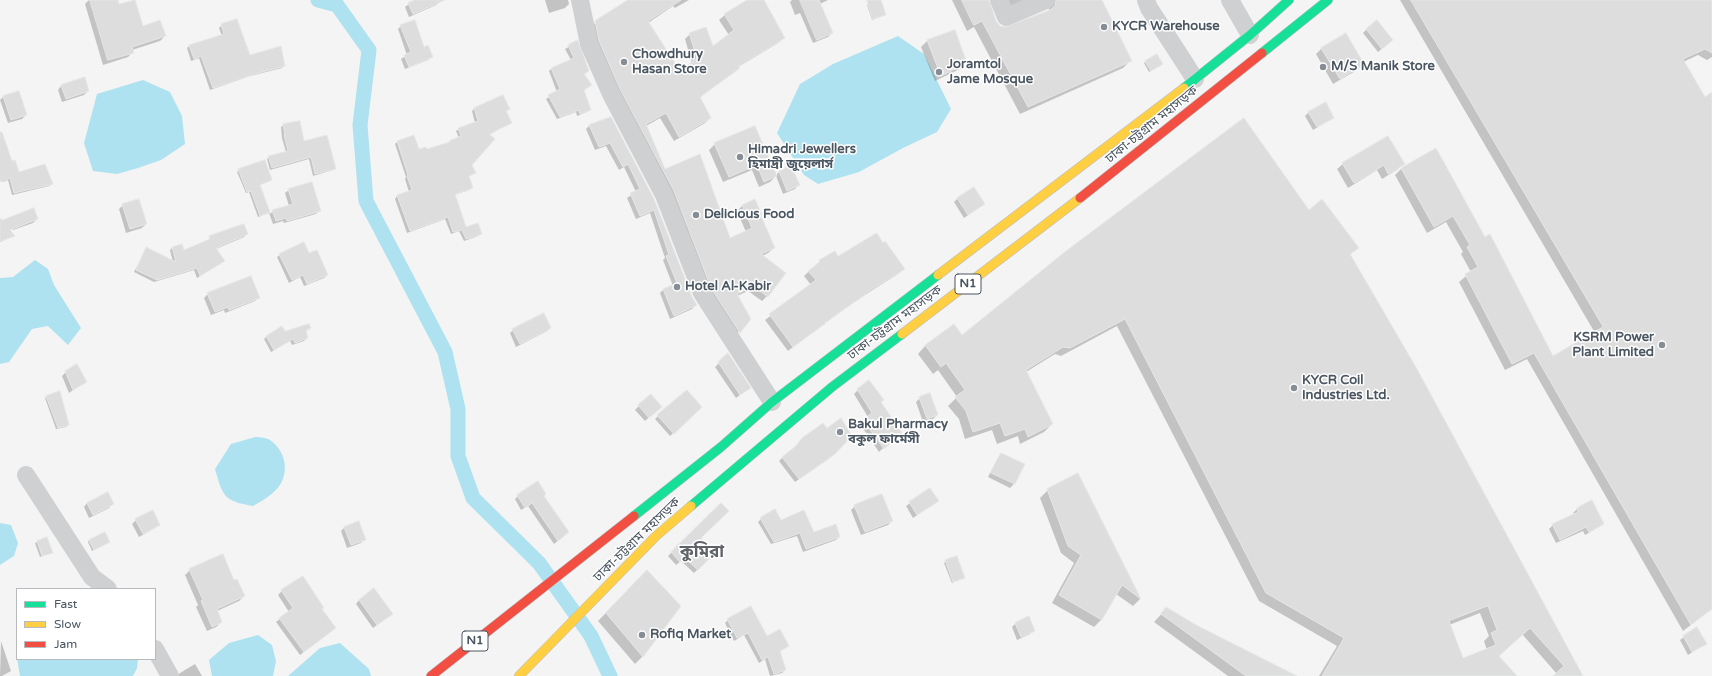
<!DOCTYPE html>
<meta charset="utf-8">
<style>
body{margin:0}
#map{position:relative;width:1712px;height:676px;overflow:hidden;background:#f4f4f4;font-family:"Varela Round",sans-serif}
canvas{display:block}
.legend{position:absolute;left:16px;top:588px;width:140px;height:72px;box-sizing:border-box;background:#fff;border:1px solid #b7bbc0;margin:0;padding:5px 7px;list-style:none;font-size:12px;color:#4a5661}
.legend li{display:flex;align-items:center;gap:8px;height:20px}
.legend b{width:20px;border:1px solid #b7bbc0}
</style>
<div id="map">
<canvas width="1712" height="676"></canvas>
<ul class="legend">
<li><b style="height:5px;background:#16e098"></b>Fast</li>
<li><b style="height:5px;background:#ffcf43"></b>Slow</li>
<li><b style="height:5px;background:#f24e42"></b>Jam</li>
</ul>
</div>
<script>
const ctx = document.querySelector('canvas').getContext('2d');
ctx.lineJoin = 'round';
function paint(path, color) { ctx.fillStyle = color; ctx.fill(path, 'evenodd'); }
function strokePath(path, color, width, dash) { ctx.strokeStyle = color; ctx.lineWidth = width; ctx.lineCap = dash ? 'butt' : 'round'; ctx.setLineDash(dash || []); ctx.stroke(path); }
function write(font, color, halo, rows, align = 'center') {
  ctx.font = font + ' "Varela Round","Noto Sans Bengali",sans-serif'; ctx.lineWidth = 3; ctx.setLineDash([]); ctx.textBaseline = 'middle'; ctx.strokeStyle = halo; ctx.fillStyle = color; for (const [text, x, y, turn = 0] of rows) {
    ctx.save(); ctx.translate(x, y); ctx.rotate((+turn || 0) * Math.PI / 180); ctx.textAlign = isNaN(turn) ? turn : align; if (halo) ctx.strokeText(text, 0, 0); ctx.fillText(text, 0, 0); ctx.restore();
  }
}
const water = new Path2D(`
 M898,36l26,18 27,55 -14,23 -34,16 -44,24 -41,12 -14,-9 -27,-42 23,-49 33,-20z
 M143,80l27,12 12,24 3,28 -24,16 -23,8 -21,6 -24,-3 -9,-28 13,-49z
 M35,260l13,9 6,16 27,43 -13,17 -20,-19 -16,3 -23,33 -9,2v-86l13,-1z
 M255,437c5,0 12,1 15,3 13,9 18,25 13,39 -4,12 -19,21 -30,27 -29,-5 -30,-9 -38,-37l16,-25z
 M0,523l11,2 7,18 -4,13 -14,9z
 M258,635l14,10 4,16 -3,15h-61l-3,-16 20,-17z
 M340,643l29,26 2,7h-83l32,-28z
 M17,651v8h121l-1,9 -4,8h-113l-4,-24z`);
const shadow = new Path2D(`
 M89,0h28l2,5 15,-5 9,27 22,9 -5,5 -28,9 1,2 -5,5 -25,8 -18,-61z
 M417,0h23v1l-4,4 -27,12 -4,-10 4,-3z
 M545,0h23l1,4 -4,4 -16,5z
 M629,0h60l-14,8 -2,-2 -25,17 31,49 13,-9 -7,-24 5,-5 22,14 17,-13 -10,-15 6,-5 24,-15h14l20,38 -5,5 -40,24 -5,6 -34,25 11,20 -5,5 -31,18 -14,-23 -14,8 19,44 64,69 17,-7 -9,-21 5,-5 13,-6 5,16 14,32 -6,5 -6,3 5,40 -5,5 -14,-10 -11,5 12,23 -15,18 -28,-43 -91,-199 -25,-67 6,-6z
 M792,0h36l-8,4 12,29 -4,4 -15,6 -13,-30 -5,2 -5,-13z
 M880,0l5,15 -13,5 -5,-15z
 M952,0h36l7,21 4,5 5,2 45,-17v-8l-3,-3h55l29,61 -7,7 -103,46 -46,-87 -7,4z
 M999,0h28l-23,10z
 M1400,0h312v57l-5,3 -9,-5 -15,7 22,36 7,-5v516l-29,22 -156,-272 -22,11 -46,-88 12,-10 -10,-18 2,-2 -17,-30 -19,11 -32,-58 6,-6 34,-19 117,207 43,-24z
 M222,25l28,31 34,9 -2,3 -32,8 -40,14 -11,-32 -8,3 -4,-13 2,-2 33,-10 -3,-8z
 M401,26l31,30 -4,4 -23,9 -4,-10 6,-4 -9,-26z
 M1367,29l21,15 -10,8 -15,-19z
 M954,31l12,32 -6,6 -25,12 -14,-34 6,-6z
 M577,42l11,29 -5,4 7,10 -7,6 7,18 -3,3 -10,4 -1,-4 -19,7 -11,-20 11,-7 -8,-21 3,-3 19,-8 -6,-11z
 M1322,48l41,16 -6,6 -24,14 -17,-30z
 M1156,55l4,10 -11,7 -5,-9z
 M61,86l27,5 -4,4 -22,7 -4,-12z
 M4,96l22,19 -4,4 -14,4 -8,-23z
 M503,96l5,13 -2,3 4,11 -21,12 -18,30 3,8 -6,4 4,10 -3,3 -15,5 12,34 15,5 -3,2 -14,5 -5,-10 -8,3 -6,-15 -38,14 -12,-34 2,-3 12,-4 -4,-13 1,-2 -11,-33 2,-2 21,9 9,-1 21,-6 11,-6 -3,-7 3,-2 16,-6 -3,-12 2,-2z
 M1309,112l24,6 -20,12 -8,-14z
 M611,118l43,82 37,97 5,8 -4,4 -22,10 -10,-26 4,-4 9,-3 -10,-26 2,-2 -15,-45 -14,6 -9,-21 9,-6 -12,-25 -5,3 -13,-24 -11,4 -9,-21 4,-4z
 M284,125l19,17 32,26 -2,2 -20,6 -4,-17 -39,11 -3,-11 2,-2 17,-5 -4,-14 -1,-11z
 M755,127l21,48 3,-3 19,13 -3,4 -12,5 -7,-18 -6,6 -11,5 -7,-17 -29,12 -14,-32 6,-6z
 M0,143l19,30 33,11 -3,2 -37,9 -4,-15 -5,2 -3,-7z
 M1343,164h60l-5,5 -16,10 -5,-9 -29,18 -11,-19z
 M239,170l32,10 -11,5 10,29 3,-3 16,-5 -4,-13 4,-3 30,20 -3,4 -32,9 -1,-2 -10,3 -4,-11 -11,4 -9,-25 -3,1 -9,-21z
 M958,198l26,6 -20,14 -10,-16z
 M123,205l23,19 -4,4 -16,5 -7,-24z
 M1309,211l48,37 -8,8 233,420h-28l3,-2 -35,-40 -24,22 17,20h-196l18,-30 -78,-45 -142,-275 -56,30 -6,-2 -29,18 26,52 -8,8 -24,12 -2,-8 -21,8 -5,-14 -27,9 -6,-20 -11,-13 9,-9 -19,-27 -5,4 -15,-20 7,-8 29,-21 8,12zM1480,613l9,23 -5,5 3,9 -24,9 -14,-34z
 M37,219l-4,4 -20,7 -4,-10z
 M0,224l14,12 -14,6z
 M247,234l-3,3 -28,12 8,12 -27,17 -3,-8 -40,12 -20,-10 12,-23 27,13 -3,-12 2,-2 10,-3 1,6 25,-10 2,-4z
 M280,255h29l18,20 -3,3 -20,8 -4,-9 -11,6 -12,-26z
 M838,258l65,11 -5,5 -35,22 -38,27 -37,28 -23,-31 46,-35 -7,-9 16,-15z
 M208,294l51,3 -4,4 -30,12 -1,-3 -13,5 -7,-17z
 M309,328l-4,4 2,6 -3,3 -12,4 -2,-4 -19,11 -7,-13 3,-3z
 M550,328l-3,3 -31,16 -6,-14 3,-3z
 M719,363l30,25 -13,10 -21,-31z
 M66,372l20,9 -17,12 -7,-17z
 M858,390l22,12 16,34 -17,16 -19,-28 8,-7 -14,-23z
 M47,397l21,28 -2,2 -10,2 -11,-31z
 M920,398l17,17 -4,4 -10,3 -7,-20z
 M639,406l18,4 -12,11 -10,-11z
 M701,407l-31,29 -15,-17 3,-3z
 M1002,454l21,11 -9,19 -4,4 -22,-11 10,-19z
 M783,457l47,1 -35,24 -16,-21z
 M1078,475l62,124 -7,7 -17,-12 -14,25 -8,8 -42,-24 22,-40 -13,-10 -21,-55 8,-8z
 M930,489l4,15 -21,14 -7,-12z
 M518,496h25l22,39 -11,9 -26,-38 -7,4 -6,-11z
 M1592,501l11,22 -4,4 -14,8 -2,-4 -27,12 -7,-14 4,-4 22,-10 -2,-2 4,-4z
 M87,503l25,1 -3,4 -20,10 -5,-11z
 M721,505l-21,33 15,14 -21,21 -13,-12 -5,4 -8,-9z
 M855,506l37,15 -4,4 -27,10 -10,-25z
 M761,519l20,2 32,12 26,4 -3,3 -33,12 -6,-16 -26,8 -13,-22z
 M136,520l23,5 -4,3 -16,9 -7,-13z
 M345,527l19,12 -3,4 -14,5 -6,-17z
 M47,538l5,14 -12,5 -5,-14z
 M89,540l20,2 -17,9 -4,-9z
 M946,561l18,16 -12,6 -8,-20z
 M190,570l44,11 10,15 -5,5 -22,10 4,11 -5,5 -9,4 -11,-24 2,-2 -13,-30z
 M639,579l4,77 -8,8 -37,-43z
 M282,591l53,37 -35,27 -24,-33 13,-10 -11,-17z
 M359,600l33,14 -19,14 -17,-24z
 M1166,609l30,17 99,50h-67l-74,-54z
 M728,620l60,26 -9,6 6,18 -3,3 -12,3 -5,-17 -6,4 -15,-28 -10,6 -9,-18z
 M1015,624l19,7 -4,3 -13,6 -5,-13z
 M1684,637l22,6 -18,12 -8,-15z
 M1,641l10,30 -9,5h-2z
 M195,664l7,12h-25l3,-3z`);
const canal = new Path2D(`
 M318,0l19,5 32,45 -9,75 6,76 79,151 13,57v47l15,42 66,65 52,73 19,40`);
const building = new Path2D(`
 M90,0h28l1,4 16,-4 8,26 17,-6 6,16 -34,11 2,6 -26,7z
 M415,0h30l-32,14 -5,-11z
 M628,0h53l-33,21 32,50 17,-13 -8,-25 17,-6 7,19 21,-16 -10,-16 23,-14h17l21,38 -47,28 2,2 -40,29 11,21 -32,19 -13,-24 -20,11 19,45 35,-15 30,84 22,-10 -10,-23 13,-6 7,16 -1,1 14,32 -14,6 25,19 -18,24 -14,-11 -17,8 14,25 -11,14 -29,-45 -37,-97 -54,-102 -21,-48 -4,-20z
 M800,0h19l14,33 -16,7z
 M867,0h14l5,15 -13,4z
 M962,0h27l7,21 4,5 5,1 45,-17 5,-4 1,-6h46l30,61 -104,46 -46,-86 -8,4z
 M1411,0h301v53l-7,-4 -22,10 22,38 7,-5v516l-21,17 -157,-272 -22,11 -47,-90 13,-7 -11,-20 3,-2 -17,-29 -19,11 -33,-59 35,-20 49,89 5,-3 63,122 50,-29z
 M237,19l13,36 31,-9 4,20 -31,8 -41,14 -12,-32 -7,3 -5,-14 35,-11 -3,-10z
 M415,20l9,27 4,-2 5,12 -24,10 -5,-12 7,-3 -11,-27z
 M1377,20l16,20 -11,9 -16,-20z
 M955,30l12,33 -26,13 -14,-36z
 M1346,33l18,31 -24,15 -19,-31z
 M578,40l11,31 -5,3 8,11 -8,5 7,20 -11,4 -1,-4 -19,7 -12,-22 12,-6 -9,-21 23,-10 -6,-13z
 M1157,54l6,10 -12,7 -6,-10z
 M85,77l4,14 -23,8 -5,-14z
 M19,91l8,24 -16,5 -8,-24z
 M503,95l7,14 -4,2 6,12 -23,11 6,5 -23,26 4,8 -7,3 4,12 -18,6 11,33 12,-4 4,11 -16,5 -4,-9 -9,2 -5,-15 -38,14 -13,-36 15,-5 -5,-14 1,-1 -11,-34 17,-6 5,14 7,-2 1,2 23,-7 -1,-1 12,-5 -3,-8 20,-7 -4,-13z
 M1326,102l8,16 -17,9 -9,-15z
 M611,117l43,82 38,98 5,8 -23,11 -11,-27 14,-6 -11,-27 3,-1 -15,-45 -14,6 -10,-23 10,-4 -12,-25 -5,3 -13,-24 -11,4 -10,-22z
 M1244,118l65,92 13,-11 37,49 -9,6 67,115 166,307h-30l11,-10 -34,-38 -31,28 18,20h-195l22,-38 -78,-45 -141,-274 -55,29 -7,-1 -37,23 27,54 -25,13 -3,-8 -20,7 -5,-13 -27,9 -7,-21 -11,-14 10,-7 -19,-27 -5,4 -16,-22 29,-21 8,11 104,-84zM1488,606l9,24 -6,3 5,12 -33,13 -14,-37z
 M300,121l4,20 23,-6 9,34 -21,5 -4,-17 -39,11 -4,-12 20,-5 -4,-16h1l-2,-11z
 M755,126l22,50 -13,6 -7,-17 -28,12 -15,-34z
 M0,132h2l10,29 3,-1 4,12 26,-8 8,20 -39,9 -4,-15 -10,4z
 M1388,136l17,28 -17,10 -4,-9 -30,18 -12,-20z
 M265,160l7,20 -12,5 10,27 -10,4 -9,-25 -4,1 -9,-23z
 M791,166l9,19 -13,6 -8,-20z
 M312,182l9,29 -34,10 -1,-3 -10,3 -4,-11 21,-6 -5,-15z
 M974,187l11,17 -17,11 -11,-17z
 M139,199l8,25 -17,5 -8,-25z
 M34,208l4,11 -28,11 5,6 -15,5v-23l2,2z
 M244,224l4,10 -32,14 9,13 -25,15 -3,-8 -40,12 -21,-10 10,-23 30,15 -4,-15 10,-3 2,6 26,-11 -1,-3z
 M877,233l6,10 2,-2 20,28 -41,25 1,1 -40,27 1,1 -33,24 -24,-33 47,-34 -8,-9 12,-9 -1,-2 16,-9 3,5z
 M304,242l5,11 8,-3 11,25 -21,9 -4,-9 -11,5 -13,-26z
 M251,276l9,22 -31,12 -1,-3 -13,5 -8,-19z
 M544,313l7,15 -31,16 -8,-15z
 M309,324l2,4 -5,3 2,7 -13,5 -2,-4 -19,11 -8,-14 16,-10 3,5z
 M728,353l23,35 -11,7 -22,-33z
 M77,364l10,18 -14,8 -8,-19z
 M869,380l15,20 -3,2 21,31 -18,16 -21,-29 9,-7 -15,-24z
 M687,390l15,17 -28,27 -17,-19z
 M60,391l9,34 -11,3 -12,-32z
 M930,393l8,22 -11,4 -8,-22z
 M651,394l11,13 -13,11 -11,-13z
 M841,418l11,18 -17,18 -36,25 -17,-22 14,-11 6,-8 21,-15 4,5z
 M1001,453l24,11 -10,20 -24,-11z
 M1078,473l63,126 -19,-14 -20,35 -43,-25 22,-40 -13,-9 -21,-57z
 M538,481l8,13 -2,2 25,36 -11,9 -26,-38 -7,5 -8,-13z
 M930,488l9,13 -22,14 -8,-13z
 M108,492l6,12 -21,11 -6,-12z
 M882,494l11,27 -28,11 -11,-27z
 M1592,500l12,24 -15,8 -3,-5 -26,13 -8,-16 26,-12 -1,-4z
 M721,503l8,8 -28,27 15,14 -18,18 -13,-12 -5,4 -9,-10z
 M775,509l6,11 23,-10 10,22 22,-8 4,13 -34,12 -6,-16 -26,9 -14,-24z
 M153,510l7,15 -17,9 -8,-15z
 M359,521l7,19 -15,5 -7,-18z
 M105,532l5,10 -16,8 -5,-10z
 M47,537l6,16 -11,3 -5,-15z
 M223,554l11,26 3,-1 8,17 -28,13 5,13 -10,5 -11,-26 2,-1 -14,-31z
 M957,556l8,22 -12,4 -8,-22z
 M647,570l34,36 -38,51 -37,-44z
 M303,576l21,32 -2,1 14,19 -32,24 -25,-34 14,-10 -12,-18z
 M374,588l19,26 -16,11 -18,-25z
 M751,606l16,30 13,-7 9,17 -9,5 6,19 -12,4 -6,-17 -6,3 -14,-27 -11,5 -10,-19z
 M1166,607l30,18 101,51h-51l-85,-62z
 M1029,616l6,15 -14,6 -6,-14z
 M1697,627l10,17 -15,8 -9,-16z`);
const street = new Path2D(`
 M580,0l9,44 22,50 53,101 38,98 70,109
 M999,0l7,17 40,-17
 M1146,0l3,8 46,71
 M1230,0l20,35
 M26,475l66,102 16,12
 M155,649l15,27`);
const fast = new Path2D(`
 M1262,53l66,-53
 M1184,88l66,-53 39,-35
 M691,506l141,-119 70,-53
 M634,516l87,-69 51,-45 166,-127`);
const slow = new Path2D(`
 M938,275l246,-187
 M902,334l178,-136
 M519,676l137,-140 35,-30`);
const jam = new Path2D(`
 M1080,198l182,-145
 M431,676l203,-160`);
const markers = [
 [1104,27,4,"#868d94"],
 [624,62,4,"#868d94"],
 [1323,67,4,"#868d94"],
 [939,72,4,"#868d94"],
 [740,157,4,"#868d94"],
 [696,215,4,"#868d94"],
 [677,287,4,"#868d94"],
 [1662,345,4,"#868d94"],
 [1294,388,4,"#868d94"],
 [840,432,4,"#868d94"],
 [642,635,4,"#868d94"]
];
const shields = [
 [968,284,26],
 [475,641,26]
];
const shieldNames = [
 ["N1",968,284],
 ["N1",475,641]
];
const poiNames = [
 ["KYCR Warehouse",1112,27],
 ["Chowdhury",632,55],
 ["Hasan Store",632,70],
 ["Joramtol",947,65],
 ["Jame Mosque",947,80],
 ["M/S Manik Store",1331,67],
 ["Himadri Jewellers",748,150],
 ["হিমাদ্রী জুয়েলার্স",748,165],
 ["Delicious Food",704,215],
 ["Hotel Al-Kabir",685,287],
 ["KSRM Power",1654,338,"right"],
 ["Plant Limited",1654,353,"right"],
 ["KYCR Coil",1302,381],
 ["Industries Ltd.",1302,396],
 ["Bakul Pharmacy",848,425],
 ["বকুল ফার্মেসী",848,440],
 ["Rofiq Market",650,635]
];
const streetNames = [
 ["ঢাকা-চট্টগ্রাম মহাসড়ক",1152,125,-39],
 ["ঢাকা-চট্টগ্রাম মহাসড়ক",895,323,-37],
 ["ঢাকা-চট্টগ্রাম মহাসড়ক",637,540,-44]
];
const districtNames = [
 ["কুমিরা",702,553]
];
paint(water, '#aee2f0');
paint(shadow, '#0003');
strokePath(canal, '#aee2f0', 15);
paint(building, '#ddddde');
strokePath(building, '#e5e6e7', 1);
strokePath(fast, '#b9bec3', 10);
strokePath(slow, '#b9bec3', 10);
strokePath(jam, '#b9bec3', 10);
strokePath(street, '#ced0d2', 18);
strokePath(fast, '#16e098', 9);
strokePath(slow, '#ffcf43', 9);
strokePath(jam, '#f24e42', 9);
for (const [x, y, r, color] of markers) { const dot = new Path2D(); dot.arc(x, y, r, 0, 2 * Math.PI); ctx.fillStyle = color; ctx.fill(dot); strokePath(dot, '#fff', 1.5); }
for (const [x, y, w] of shields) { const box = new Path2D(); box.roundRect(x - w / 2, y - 10, w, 20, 3); ctx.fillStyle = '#fff'; ctx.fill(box); strokePath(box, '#4a5661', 1); }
write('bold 12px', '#4a5661', null, shieldNames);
write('bold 13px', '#4a5661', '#fff', poiNames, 'left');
write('13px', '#4a5661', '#fff', streetNames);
write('bold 17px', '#5f6368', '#fff', districtNames);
</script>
